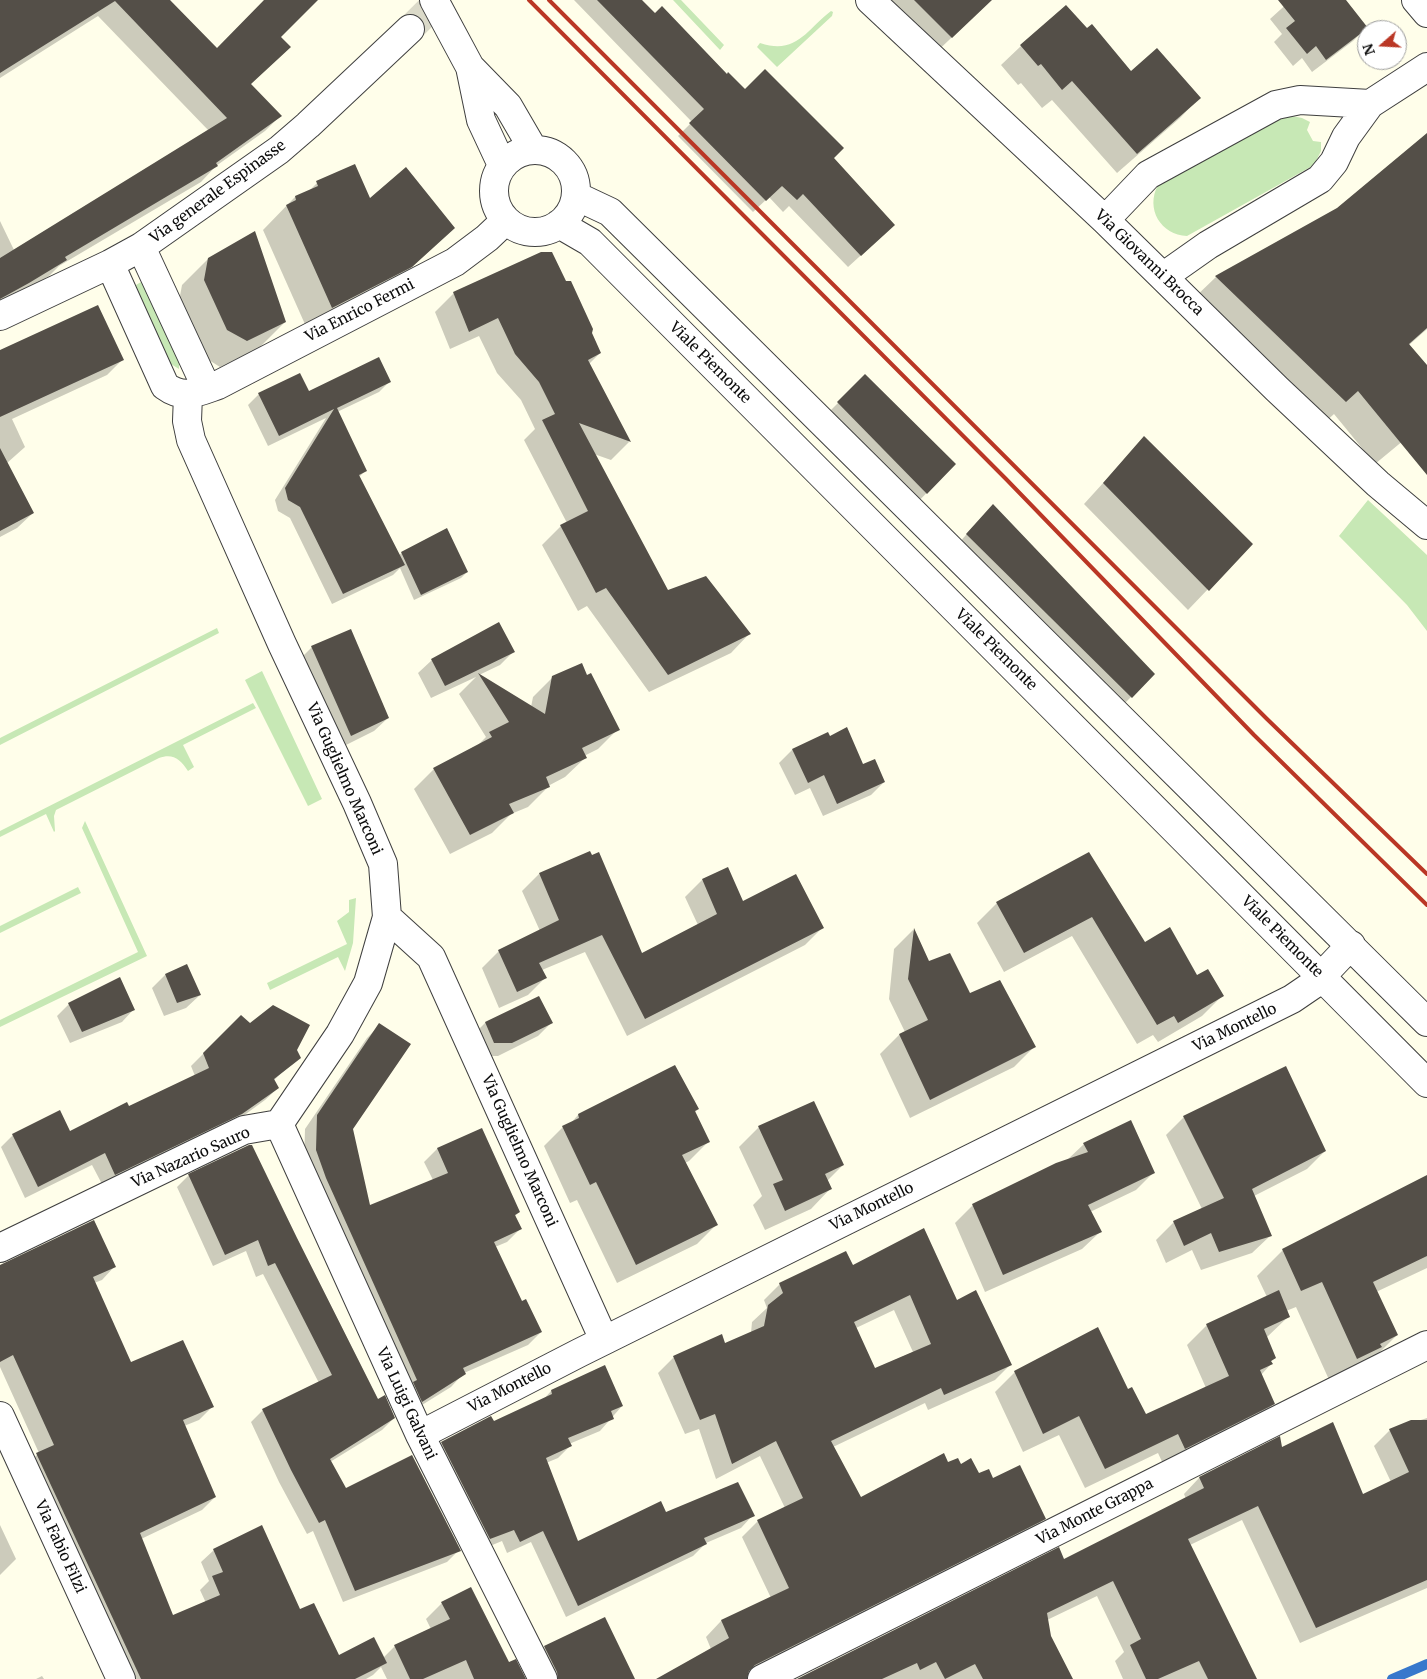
<!DOCTYPE html>
<html>
<head>
<meta charset="utf-8">
<style>
  body { margin:0 }
  #map { position:relative; width:1427px; height:1679px; overflow:hidden; background:#fffeea; font-family:Merriweather,serif }
  canvas { display:block }
  .north { position:absolute; left:1357px; top:20px; width:50px; height:50px; box-sizing:border-box; background:#fff; border:1px solid #9e9e9e; border-radius:50%; rotate:251deg; font-size:14px; font-weight:700; line-height:20px; text-align:center; color:#0c0c0c }
  .north::after { content:''; display:block; margin:auto; width:18px; height:22px; background:#ba3725; clip-path:polygon(50% 0,100% 100%,50% 72%,0 100%) }
</style>
</head>
<body>
<div id="map">
<canvas width="1427" height="1679"></canvas>
<div class="north">N</div>
</div>
<script>
const context = document.querySelector('canvas').getContext('2d');
context.lineJoin = 'round';
function fill(path, color) { context.fillStyle = color; context.fill(path, 'evenodd'); }
function strokePath(path, color, width, dash) { context.strokeStyle = color; context.lineWidth = width; context.lineCap = dash ? 'butt' : 'round'; context.setLineDash(dash || []); context.stroke(path); }
function write(font, color, halo, rows, align = 'center') {
  context.font = font + ' Merriweather,serif'; context.lineWidth = 5; context.setLineDash([]); context.textBaseline = 'middle'; context.strokeStyle = halo; context.fillStyle = color; for (const [text, x, y, turn = 0] of rows) {
    context.save(); context.translate(x, y); context.rotate((+turn || 0) * Math.PI / 180); context.textAlign = isNaN(turn) ? turn : align; if (halo) context.strokeText(text, 0, 0); context.fillText(text, 0, 0); context.restore();
  }
}
fill(new Path2D(`
  M673,0H681L724,45L720,50Z
  M831,11L833,12L832,16L777,67L757,47L760,43C797,55 806,30 831,11Z
  M1292,116L1302,118L1310,122L1307,130L1313,141L1321,142V151L1314,165L1187,236C1161,235 1145,209 1158,185L1281,117Z
  M141,282L145,286L179,362V369L171,364L169,360L137,289L136,285Z
  M1368,500L1427,555V631L1407,605L1339,536Z
  M217,628L219,633L0,745V738Z
  M262,671L322,799L308,806L245,680Z
  M253,703L256,708L183,745L194,767L188,771C180,759 173,753 159,758L56,810L54,816L55,831L54,832L46,814L0,837V831Z
  M85,821L147,956L0,1027V1020L138,952L82,828Z
  M78,887L81,893L0,933V926Z
  M356,898L353,943L345,971L338,957L270,990L267,983L347,944L337,921L349,912V900Z`), '#c7e8b5');
fill(new Path2D(`
  M0,0H169L217,50L265,0H309L279,37L250,84L280,116L265,131L216,166L201,182L59,266L49,276L0,306V221L14,250L209,131L98,16L0,78Z
  M574,0H641L655,15L727,75L832,158L881,237L848,267L789,206L783,212L769,197L753,212L678,136L692,122Z
  M867,0H991L927,61Z
  M1291,0H1344L1366,28L1353,41L1312,72L1302,58L1293,66L1274,42L1282,34L1270,19Z
  M1087,30L1131,73L1199,98L1180,118L1117,173L1052,100L1042,108L1021,83L1018,85L1001,65L1021,46Z
  M1427,135V329L1409,345L1427,367V421L1375,464L1334,414L1322,425L1192,300L1216,277L1338,209Z
  M317,183L454,228L386,291L308,331L263,230L295,197L309,191Z
  M208,259L285,322L259,348L220,367L201,355L178,307L182,285Z
  M454,293L590,333L600,353L589,364L629,442L611,460L594,454L668,592L749,634L731,653L649,692L587,606L578,611L542,545L561,526L567,523L524,440L535,429L521,400L497,373L479,336L450,349L435,312Z
  M0,352L122,360L107,375L12,419L25,447L7,463L33,513L17,528L0,537Z
  M865,376L955,464L907,513L819,422Z
  M389,382L379,392L337,412L366,470L359,477L399,555L402,553L467,572L461,578L414,600L400,568L393,575L332,604L290,518L278,511L275,500L326,418L268,446L248,405L259,394L308,393Z
  M1144,438L1251,544L1188,610L1084,504Z
  M974,526L1154,674L1111,717L948,555Z
  M499,624L513,652L500,665L479,675L531,707L533,697L553,677L587,676L618,729L598,749L584,756L585,758L565,777L548,786V787L528,807L511,814L492,833L450,854L414,789L434,769L476,747L486,737L459,694L476,677L431,698L418,673L432,660Z
  M312,647L388,718L374,731L338,749L298,661Z
  M829,737L884,782L871,795L823,816L810,788L795,795L779,763L792,750Z
  M1089,854L1145,944L1197,977L1222,996L1202,1016L1158,1042L1153,1035L1137,1044L1072,936L1004,972L977,923L997,903Z
  M539,874L641,954L698,925L685,897L702,880L742,903L822,928L805,945L627,1036L585,952L542,970L545,978L528,995L499,1008L482,968L499,951L540,931L522,891Z
  M913,930L928,962L1034,1047L1014,1067L910,1118L880,1054L899,1035L905,1032L889,999L894,949Z
  M165,975L200,995L186,1008L164,1016L152,988Z
  M539,997L551,1023L538,1036L498,1056H481L472,1036L485,1023Z
  M69,1004L133,1010L122,1022L70,1043L57,1016Z
  M241,1016L250,1025L296,1050L299,1057L273,1081L278,1088L265,1100L228,1127L103,1186L92,1165L25,1198L1,1147L13,1135L69,1132L128,1107L195,1076L191,1066Z
  M380,1025L352,1129L369,1207L433,1180L424,1162L437,1149L481,1129L519,1212L515,1216L520,1229L507,1242L495,1247L521,1303L541,1332L528,1345L464,1373L451,1387L409,1413L304,1164L305,1129L367,1038Z
  M698,1109L694,1113L708,1142L689,1161L685,1163L716,1225L697,1244L617,1283L577,1200L570,1203L544,1146L563,1127L570,1124L578,1115Z
  M1184,1117L1325,1151L1307,1169L1254,1196L1270,1236L1252,1253L1201,1270L1192,1250L1166,1263L1156,1240L1174,1222L1202,1209L1166,1135Z
  M759,1127L843,1165L827,1181L830,1189L811,1209L765,1230L753,1205L762,1196L739,1147Z
  M1084,1144L1154,1172L1136,1190L1090,1212L1100,1232L1082,1249L985,1292L955,1223L973,1205L1066,1161Z
  M251,1146L378,1400L394,1418L382,1430L330,1462L346,1490L459,1550L447,1562L343,1602L313,1531L307,1534L279,1482L251,1422L263,1410L319,1383L263,1274L256,1277L246,1251L213,1266L177,1187L189,1175Z
  M1427,1176V1268L1376,1292L1397,1335L1371,1361L1331,1384L1296,1307L1286,1311L1288,1317L1266,1338L1275,1358L1270,1362L1271,1364L1261,1375L1273,1404L1253,1424L1165,1468L1158,1453L1085,1488L1059,1435L1023,1452L995,1392L1015,1372L1128,1390L1145,1416L1206,1388L1187,1345L1207,1325L1267,1297L1257,1276L1283,1250Z
  M7,1263L114,1267L102,1280L94,1283L130,1364L212,1407L199,1420L184,1426L215,1497L202,1510L141,1539L173,1617L206,1603L200,1590L209,1581L201,1562L214,1550L300,1611L338,1657L383,1658L395,1646L431,1629L426,1619L442,1603L524,1679H387L381,1667L373,1675L366,1679H123L24,1467L39,1453L0,1367V1265Z
  M852,1266L956,1302L1011,1364L995,1380L928,1410L925,1403L833,1447L861,1499L947,1464L960,1466L992,1480L1044,1519L1028,1535L746,1677L745,1679H658L711,1649L706,1637L721,1621L771,1598L742,1537L758,1521L785,1508L760,1456L716,1479L699,1429L685,1434L658,1373L673,1358L721,1335L724,1344L751,1333L752,1322L767,1308L764,1300L780,1284ZM894,1310L913,1352L875,1369L856,1328Z
  M551,1391L622,1406L600,1431L569,1444L570,1446L558,1458L546,1463L577,1543L665,1514L753,1515L741,1528L706,1543L693,1556L566,1617L531,1542L507,1553L502,1541L478,1551L430,1455L442,1443L493,1423L543,1400Z
  M1427,1418V1588L1300,1643L1242,1520L1190,1545L1255,1679H1123L1115,1661L1124,1652L1097,1596L1047,1620L1050,1636L1072,1679H800L1064,1560L1186,1499L1184,1494L1199,1478L1279,1438L1281,1449L1362,1495L1391,1482L1374,1446L1390,1430Z
  M0,1525L16,1559L0,1575Z
  M545,1647L634,1679H537L529,1663Z
  M42,1676L44,1679H36Z`), '#0003');
strokePath(new Path2D(`
  M1392,1679L1427,1664`), '#3778cc', 10);
fill(new Path2D(`
  M0,0H170L217,48L264,0H318L281,37L291,47L251,84L282,116L216,163L218,166L65,257L67,260L29,283L0,299V258L227,118L115,1L0,73Z
  M597,0H642L655,13L662,6L727,74L728,72L745,89L765,69L844,148L834,158L895,225L861,256L803,194L797,200L782,186L766,201L689,123L704,109Z
  M914,0H992L952,38Z
  M1278,0H1346L1368,28L1326,60L1316,46L1307,54L1286,28L1295,21Z
  M1066,5L1087,28L1092,24L1131,71L1157,48L1201,98L1137,154L1072,81L1062,90L1041,64L1038,66L1020,45Z
  M1427,133V328L1409,344L1427,365V475L1358,391L1346,402L1215,276L1337,208Z
  M355,164L370,198L406,167L455,228L412,267L332,308L286,205L296,200L295,196L318,186L316,181Z
  M255,231L286,322L247,341L227,330L204,280L208,258Z
  M541,252H552L566,281H571L593,329L592,333L601,353L588,360L631,442L579,423L668,590L706,576L751,634L668,675L606,588L596,593L560,525L588,511L542,420L555,414L539,382L515,354L498,318L469,332L453,292Z
  M98,305L124,360L0,417V350Z
  M379,357L391,382L337,408L367,471L359,475L405,565L343,594L300,507L288,500L285,488L334,409L279,436L258,393L300,373L309,391Z
  M865,374L956,464L927,494L837,402Z
  M1144,436L1253,544L1209,591L1103,483Z
  M0,448L34,513L0,531Z
  M993,504L1155,674L1132,698L966,534Z
  M447,528L468,572L421,595L401,552Z
  M499,622L515,652L445,686L431,659Z
  M351,629L389,718L351,736L311,646Z
  M582,663L587,675L591,673L620,730L582,748L587,758L546,777L550,787L509,804L514,813L470,835L433,768L492,737L489,732L509,722L478,673L545,714L552,676Z
  M847,727L863,764L875,759L885,782L837,804L824,775L808,783L792,749L828,732L830,736Z
  M590,851L592,855L599,852L642,953L717,914L702,879L728,867L743,901L796,874L824,928L645,1019L602,935L539,963L547,978L517,992L498,950L559,920L539,873Z
  M1089,852L1145,942L1170,927L1197,975L1208,969L1224,996L1178,1023L1174,1016L1157,1025L1092,917L1024,953L996,902Z
  M914,928L929,961L950,953L970,993L1000,980L1036,1047L930,1100L899,1034L928,1020L908,979Z
  M187,964L201,995L177,1003L165,974Z
  M120,977L135,1010L82,1032L68,1003Z
  M539,996L553,1023L512,1043H494L485,1022Z
  M273,1005L310,1025L297,1050L301,1058L274,1079L279,1088L242,1114L115,1175L105,1153L38,1187L12,1134L60,1110L70,1131L127,1102L129,1106L209,1068L203,1053L241,1015L250,1023Z
  M379,1023L411,1044L353,1129L370,1205L448,1173L437,1148L482,1128L520,1212L515,1215L522,1229L494,1242L522,1301L526,1299L542,1332L463,1368L466,1374L422,1402L413,1382L417,1380L326,1178L316,1150L317,1115Z
  M675,1065L699,1109L695,1111L710,1142L682,1155L718,1225L636,1265L596,1182L590,1185L562,1126L579,1118L578,1114Z
  M1286,1066L1326,1151L1252,1189L1272,1236L1219,1252L1211,1233L1184,1246L1173,1221L1224,1198L1183,1116Z
  M814,1101L844,1165L825,1174L832,1189L785,1211L773,1184L783,1180L758,1126Z
  M1131,1120L1155,1173L1088,1205L1102,1232L1003,1275L972,1204L1056,1163L1088,1152L1083,1143Z
  M249,1145H252L297,1238L378,1399L385,1395L395,1418L330,1459L346,1488L412,1455L461,1551L355,1591L325,1520L319,1523L291,1470L262,1409L332,1375L275,1263L268,1266L258,1240L225,1255L188,1174Z
  M1427,1175V1256L1373,1282L1398,1335L1380,1344L1382,1347L1357,1359L1322,1282L1301,1291L1282,1249Z
  M94,1220L116,1267L93,1277L131,1362L183,1340L214,1407L183,1420L216,1497L140,1533L173,1615L220,1595L212,1576L223,1572L213,1549L262,1525L300,1609L314,1603L339,1655L374,1637L387,1663L355,1679H141L36,1453L54,1445L13,1355L0,1362V1265Z
  M924,1228L957,1300L976,1290L1012,1365L944,1395L941,1388L831,1441L861,1497L944,1453L948,1462L958,1458L961,1464L971,1458L979,1473L989,1469L993,1478L1020,1465L1046,1519L755,1665L749,1671L747,1679H656L729,1638L721,1620L789,1588L757,1520L803,1498L776,1441L732,1464L715,1414L700,1420L673,1356L722,1334L725,1343L764,1326L768,1305L783,1293L779,1283L846,1251L853,1265ZM910,1295L931,1344L875,1368L854,1322Z
  M1279,1290L1290,1317L1264,1329L1276,1358L1271,1361L1273,1364L1260,1370L1275,1404L1185,1449L1178,1434L1105,1469L1079,1416L1043,1434L1014,1371L1098,1327L1128,1389L1132,1387L1146,1414L1229,1376L1206,1324Z
  M605,1365L623,1406L611,1411L614,1419L568,1438L572,1446L546,1458L578,1541L661,1501L666,1512L738,1482L755,1516L704,1538L707,1544L578,1606L543,1531L520,1542L514,1530L490,1539L441,1442L491,1416L494,1421L552,1394L551,1390Z
  M1411,1420H1427V1580L1316,1628L1258,1506L1188,1539L1257,1679H1208L1199,1661L1158,1679H1146L1130,1645L1141,1639L1113,1581L1047,1613L1051,1636L1073,1679H983L975,1664L945,1679L936,1662L920,1670L917,1663L882,1679H797L1059,1547L1064,1559L1204,1488L1199,1477L1280,1436L1282,1447L1333,1422L1363,1494L1409,1472L1389,1429Z
  M471,1587L509,1662L516,1659L526,1679H474L466,1660L423,1679H410L394,1645L450,1619L441,1602Z
  M605,1617L635,1679H558L557,1672L544,1646Z`), '#544f48');
strokePath(new Path2D(`
  M410,29L439,0`), '#dbdac9', 28, [28, 14]);
const minor = new Path2D(`
  M434,0L470,67L508,106L533,149
  M870,0L1105,220L1277,389L1378,484L1427,525
  M1416,0L1427,13
  M470,67L481,120L502,165
  M494 191a41 41 0 1 1 82 0a41 41 0 1 1-82 0Z
  M576,196L610,212L1427,1022
  M1105,220L1148,175L1276,105L1300,100L1370,104
  M559,224L590,242L1427,1083
  M141,247L207,389
  M110,264L165,386C184,400 198,392 218,385L455,262L487,238L506,220
  M1164,276L1208,245L1320,179L1334,162L1346,137L1370,104L1427,67
  M0,316L110,264L141,247L279,150L308,125L410,29
  M387,917L431,957L604,1340
  M279,1124L420,1435L543,1679
  M0,1248L244,1130L279,1124L340,1034L368,983L387,917L383,864L357,803L282,644L191,440L187,421L188,395
  M0,1416L121,1679
  M420,1435L579,1353L1292,999L1314,984L1351,945
  M762,1679L1427,1345`);
strokePath(minor, '#3f3f3f', 30);
strokePath(minor, '#fff', 28);
strokePath(new Path2D(`
  M529,0L1006,479L1254,735L1427,905
  M549,0L1267,719L1427,874`), '#ba3725', 4);
write('15px', '#0c0c0c', '#fff', [
  ["Via generale Espinasse",218,192,-36],
  ["Via Giovanni Brocca",1149,263,44],
  ["Via Enrico Fermi",360,311,-27],
  ["Viale Piemonte",710,363,45],
  ["Viale Piemonte",996,650,45],
  ["Via Guglielmo Marconi",344,779,66],
  ["Viale Piemonte",1282,937,45],
  ["Via Montello",1235,1028,-26],
  ["Via Guglielmo Marconi",519,1151,66],
  ["Via Nazario Sauro",191,1158,-24],
  ["Via Montello",872,1207,-26],
  ["Via Montello",510,1388,-27],
  ["Via Luigi Galvani",406,1404,65],
  ["Via Monte Grappa",1095,1512,-27],
  ["Via Fabio Filzi",60,1547,65]
]);
</script>
</body>
</html>
